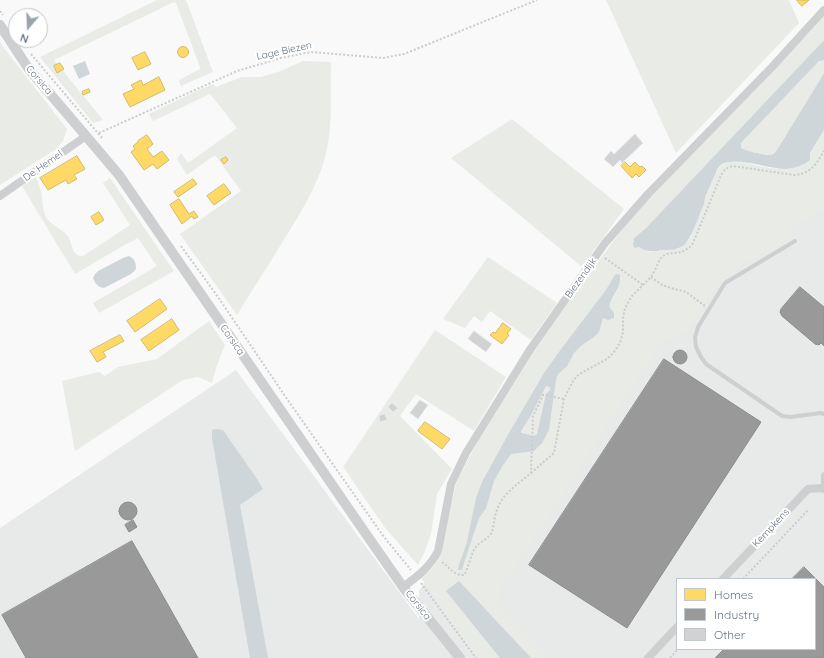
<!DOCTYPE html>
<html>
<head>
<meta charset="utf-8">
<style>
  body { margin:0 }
  #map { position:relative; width:824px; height:658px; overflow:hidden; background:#f9f9f9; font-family:Quicksand,sans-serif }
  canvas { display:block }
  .legend { position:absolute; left:676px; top:578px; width:140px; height:72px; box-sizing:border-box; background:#fff; border:1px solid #c1c8cd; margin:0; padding:5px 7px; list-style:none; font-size:12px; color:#657683 }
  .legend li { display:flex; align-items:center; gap:8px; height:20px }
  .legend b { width:20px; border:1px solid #c1c8cd }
  .north { position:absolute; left:8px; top:8px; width:40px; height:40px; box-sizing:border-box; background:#fff; border:1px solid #c1c8cd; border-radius:50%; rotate:199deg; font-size:11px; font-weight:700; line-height:16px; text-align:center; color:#657683 }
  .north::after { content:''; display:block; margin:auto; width:14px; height:18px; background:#99a4ac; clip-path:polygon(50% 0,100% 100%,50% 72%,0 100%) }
</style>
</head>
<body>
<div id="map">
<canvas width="824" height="658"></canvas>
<ul class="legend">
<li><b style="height:11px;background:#ffd966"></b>Homes</li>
<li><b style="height:11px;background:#999"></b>Industry</li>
<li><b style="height:11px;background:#d0d2d3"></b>Other</li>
</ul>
<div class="north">N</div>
</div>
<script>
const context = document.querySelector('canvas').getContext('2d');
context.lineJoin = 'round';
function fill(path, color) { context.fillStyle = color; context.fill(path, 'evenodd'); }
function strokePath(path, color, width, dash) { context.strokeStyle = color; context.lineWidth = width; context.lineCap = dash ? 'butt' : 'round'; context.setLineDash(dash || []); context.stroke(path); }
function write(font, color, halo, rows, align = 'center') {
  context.font = font + ' Quicksand,sans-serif'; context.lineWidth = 4; context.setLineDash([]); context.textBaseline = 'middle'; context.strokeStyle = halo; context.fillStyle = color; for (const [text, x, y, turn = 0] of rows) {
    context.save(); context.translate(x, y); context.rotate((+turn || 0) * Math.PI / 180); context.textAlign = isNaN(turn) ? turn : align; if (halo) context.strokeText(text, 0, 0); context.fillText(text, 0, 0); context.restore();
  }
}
fill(new Path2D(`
  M824,188V658H0V528L236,370L419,619V591L439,559L459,478L511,387ZM677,579H815V649H677Z`), '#e8e9e9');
fill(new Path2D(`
  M157,0H186L213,72L181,86L179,81L181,79L200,69V67L176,3L174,2L54,60L103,120L93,123L40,57Z
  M606,0H789L799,23L676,153Z
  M824,16V40L646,228L633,239L637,248L639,247L651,252L680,248L687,242L691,236L703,204L704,201L707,194C713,180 715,165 731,161C749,162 768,170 787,169C794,168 801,165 808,162L810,153L824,130V209L789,230L793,237L732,271L724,278L686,332L673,336L658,348L498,594L501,598L497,604L549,658H531L459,581L446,591L500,658H477L458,633L421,578L433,567L439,558L444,542L448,517L456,484L461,473L479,439L532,351L629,220L648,198L810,32ZM621,277L617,291L609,304V306L614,313L603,318L598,332L594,337L582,345L574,353L567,366L558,374L542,443L534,451L511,454L503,465L494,481L486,508L479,518L463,566L461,570H458V568L467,542L476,498L482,482L509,433L544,373L561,349L605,291L609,284Z
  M0,42L7,52L67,129L63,141L56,149L0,185Z
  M822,60H824V73L777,150L773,155H769L744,151L741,148V143L819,61Z
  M303,61L331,62C330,92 333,124 326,153C318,187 298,217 280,246C266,269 251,292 237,315L180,234L241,191L215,155L187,175L177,159L181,153L188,163L237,128L210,94L153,121L149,114L196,91L213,84L216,87L242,77H261L281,71Z
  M512,119L624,209L582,267L451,158Z
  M36,177C38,182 40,187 41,192C43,200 42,209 46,217C51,226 64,229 69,238C72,245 73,257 83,256L130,225L103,183L110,178L174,271L99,313L93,303L157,266L138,238L121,247L75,274L22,186Z
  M488,257L557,303L531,340L490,311L482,322L474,316L465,328L443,319Z
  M209,321L225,345C220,357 215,369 212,383L198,377L183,380L75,451L62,381L99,372L105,376L118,367L157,359Z
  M435,330L506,377L474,431L416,394L400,416L452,469L437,494L431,534L425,551L418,565L386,529L343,467Z
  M546,386L550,387V390L546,394L537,434L534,436L521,433V432L531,415Z`), '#e8ebe6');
fill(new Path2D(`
  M824,40V60L819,61L741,143V148C745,151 764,155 769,155C773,155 775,153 777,150L824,73V130L810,153V160C804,165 795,168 787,169C771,170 733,155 721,165C716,169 715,176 712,181C710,187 704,198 704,204C699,214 691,243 681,247C675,250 668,250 663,250C653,252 647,252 639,247L636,248L634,247L633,244L634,241L633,239L646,228Z
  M85,61L90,74L79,79L73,66Z
  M129,256C135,259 136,263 136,269L131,274L104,288C98,287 96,285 93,278L95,274L98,271L123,258Z
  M617,274L620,275C622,287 612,295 609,306L614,313V318L608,320L603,318L599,332L594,337L582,345L574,353L567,366L558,374L556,379L549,430L542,443L534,451L511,454L503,465L494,481L486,508L479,518L463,566L462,570H458V568L467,542L476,498L482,482L509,433L544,373L561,349L605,291L615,275ZM546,386L550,387V390L546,394L537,434L534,436L521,433V431L531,415Z
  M216,429L223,430L257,479L263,489L240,505L268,658H250L212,438V430Z
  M459,581L531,658H500L446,591Z`), '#ced6d9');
const homes = new Path2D(`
  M797,0H809L802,6Z
  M177.5 52a5.5 5.5 0 1 1 11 0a5.5 5.5 0 1 1-11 0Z
  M145,52L151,64L138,70L132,58Z
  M60,63L64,69L57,73L54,66Z
  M159,77L165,90L130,107L123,94L134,89L131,85L141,80L143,85Z
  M89,89L90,92L83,95L82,92Z
  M147,135L153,144L147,149L153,157L162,151L169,160L157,169L153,164L144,170L131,152L135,149L133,146L138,142V141Z
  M77,156L85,169L74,175L77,179L68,184L66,180L48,190L40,178Z
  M226,157L228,160L224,164L221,160Z
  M625,162L630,167L635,162L640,167L642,166L646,170L639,177L636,174L632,178L621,166Z
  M193,179L197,184L178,197L174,192Z
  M224,184L231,193L214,205L207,196Z
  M179,199L189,214L194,211L198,217L194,219L192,216L182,224L170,205Z
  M99,212L104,220L96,225L91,217Z
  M160,299L167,309L135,332L127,321Z
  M172,319L179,330L149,351L141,340Z
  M503,323L511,329L507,334L509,335L502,344L490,335L493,332L495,333Z
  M120,335L124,341L103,352L106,357L97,362L90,351Z
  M425,422L450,439L442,449L418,431Z`);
fill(homes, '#ffd966');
strokePath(homes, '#d1bb6f', 1);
const industry = new Path2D(`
  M800,287L824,307V346L821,343L819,345L815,344L782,316L780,312L781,309Z
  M673 357a7 7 0 1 1 14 0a7 7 0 1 1-14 0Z
  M664,359L761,422L627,628L529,565Z
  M119 511a9 9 0 1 1 18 0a9 9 0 1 1-18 0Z
  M133,520L137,527L129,532L125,525Z
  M132,541L198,658H26L2,615Z
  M804,567L824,587V658H715L724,649H815V579H792Z`);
fill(industry, '#999');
strokePath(industry, '#898e92', 1);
const building = new Path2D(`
  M635,134L643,143L622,163L620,160L613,167L604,159L611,151L614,154Z
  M474,331L492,344L486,352L468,339Z
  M420,400L428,405L418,419L410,413Z
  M392,403L398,408L393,412L388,407Z
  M385,414L387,420L380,422L379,416Z`);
fill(building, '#d0d2d3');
strokePath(building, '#e8e8e8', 1);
strokePath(new Path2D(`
  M0,11L3,15
  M31,54L102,138
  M99,133L237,71L281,58L311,52L383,58L404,54L537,0
  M181,246L218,297L287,399L384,537L411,570
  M605,258L643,285
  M651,277L662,285L671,288L686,292L705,306
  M531,473L554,453L564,399L573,381L577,376L583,372L607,359L614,352L620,343L623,332V318L625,308L632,296L651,277L654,272L660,259L663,256L667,254L682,252L690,247L693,243L722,173C725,169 728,167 733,166L794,175C811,174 816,164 824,151
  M442,562C449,567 454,576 464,575C469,567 470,556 475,548C480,541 489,539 492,532C494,525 494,517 497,510C502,494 519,483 531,473L533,416L543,395H545L564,399
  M743,579L809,509
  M421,583L445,616L476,658
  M670,658L678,649`), '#cbcccd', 2, [2, 2]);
strokePath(new Path2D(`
  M795,241L725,283L698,327L695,337L696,347L701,357L706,364L782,416L790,417L821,413L824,414
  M823,488V475L824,474`), '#cecfd0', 4);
strokePath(new Path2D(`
  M0,196L86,136
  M723,579L808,489L823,488L824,489
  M403,587C417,577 430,567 438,551L451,484L466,453L529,351L605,243L648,194L772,67L824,10
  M648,658L677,627`), '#cecfd0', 8);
strokePath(new Path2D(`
  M0,25L28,68L86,136L119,175L366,534L403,587L460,658`), '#cecfd0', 10);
write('10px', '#657683', '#fff', [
  ["Lage Biezen",284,51,-12],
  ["Corsica",39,80,50],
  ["De Hemel",43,166,-35],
  ["Biezendijk",581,278,-55],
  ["Corsica",232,340,55],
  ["Kempkens",771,528,-47],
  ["Corsica",418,605,52]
]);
</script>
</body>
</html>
